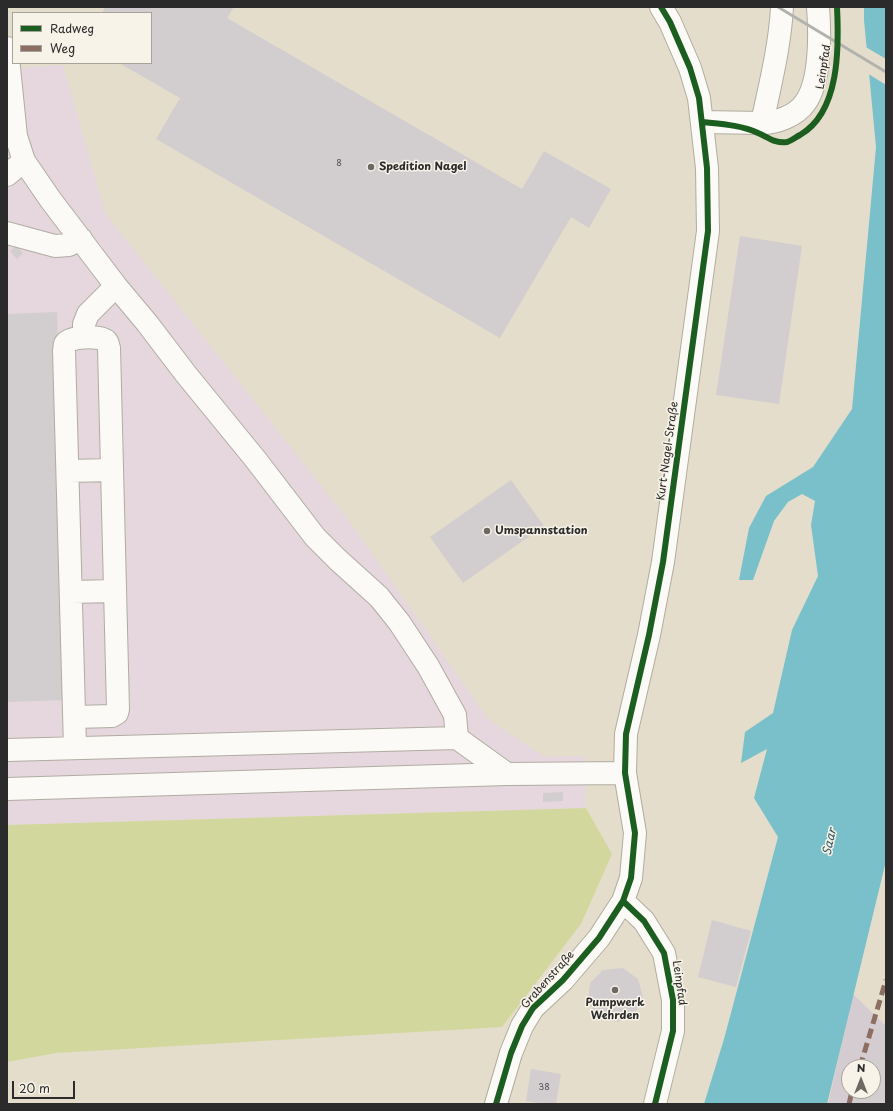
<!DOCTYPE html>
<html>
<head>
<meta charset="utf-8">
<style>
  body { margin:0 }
  #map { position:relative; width:893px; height:1111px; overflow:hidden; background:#e4ddcc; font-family:"Playpen Sans",sans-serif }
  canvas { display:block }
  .frame { position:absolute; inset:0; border:8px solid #2b2b2b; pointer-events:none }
  .legend { position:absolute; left:12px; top:12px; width:140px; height:52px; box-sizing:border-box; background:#f7f3e8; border:1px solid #a5a39c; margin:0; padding:5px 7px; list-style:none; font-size:12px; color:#2b2b2b }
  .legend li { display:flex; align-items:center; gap:8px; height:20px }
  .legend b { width:20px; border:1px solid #a5a39c }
  .north { position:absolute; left:841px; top:1059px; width:40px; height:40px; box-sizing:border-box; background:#f7f3e8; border:1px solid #a5a39c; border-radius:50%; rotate:0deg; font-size:11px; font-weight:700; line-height:16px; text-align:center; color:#2b2b2b }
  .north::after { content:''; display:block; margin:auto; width:14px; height:18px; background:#6c6963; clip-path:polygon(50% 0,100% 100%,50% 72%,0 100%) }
  .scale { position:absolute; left:12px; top:1081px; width:63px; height:18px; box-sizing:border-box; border:2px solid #2b2b2b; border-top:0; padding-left:5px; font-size:12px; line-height:14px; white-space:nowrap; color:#2b2b2b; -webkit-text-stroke:3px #f7f3e8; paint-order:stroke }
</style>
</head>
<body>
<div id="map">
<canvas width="893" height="1111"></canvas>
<div class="frame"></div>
<ul class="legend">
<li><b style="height:5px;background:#1b5e20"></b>Radweg</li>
<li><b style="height:5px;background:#8d6e63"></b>Weg</li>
</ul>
<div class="north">N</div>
<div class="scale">20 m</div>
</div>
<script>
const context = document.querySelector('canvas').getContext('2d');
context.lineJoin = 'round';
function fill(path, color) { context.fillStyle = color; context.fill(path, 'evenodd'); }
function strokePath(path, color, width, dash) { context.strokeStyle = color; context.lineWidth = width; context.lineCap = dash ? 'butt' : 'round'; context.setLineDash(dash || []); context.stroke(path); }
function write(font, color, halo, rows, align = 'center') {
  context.font = font + ' "Playpen Sans",sans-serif'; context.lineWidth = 3; context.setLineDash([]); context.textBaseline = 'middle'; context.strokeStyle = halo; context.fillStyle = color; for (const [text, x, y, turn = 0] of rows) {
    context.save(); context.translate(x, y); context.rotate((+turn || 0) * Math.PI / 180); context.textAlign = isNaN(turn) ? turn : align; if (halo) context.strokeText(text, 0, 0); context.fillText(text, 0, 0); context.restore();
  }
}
fill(new Path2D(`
  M63,65L105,213L350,522L489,720L545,757L585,756L586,808L7,825V69Z`), '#e6d7df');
fill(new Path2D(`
  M853,994L886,1026V1104H828ZM849,1067H873V1091H849Z`), '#d5ccd2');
fill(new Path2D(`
  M586,808L612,854L581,924L502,1027L56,1053L7,1062V825Z`), '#d2d89d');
fill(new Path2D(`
  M864,7H886V861L827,1104H704L724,1039L778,837L754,798L767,749L741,763L745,732L773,713L792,630L818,576L811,525L815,501L802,494L788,502L774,521L753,580H739L749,528L766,496L813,467L852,409L876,147L864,20Z`), '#79c0ca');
fill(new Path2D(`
  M864,46L886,59V85L867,73Z`), '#e4ddcc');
fill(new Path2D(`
  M105,7H234L227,18L522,189L544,151L611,189L589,228L571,217L500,338L156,139L180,98L119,63H151V13H102Z
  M740,236L802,246L779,404L716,395Z
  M16,246L23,253L17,259L10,251Z
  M57,312L67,700L7,702V314Z
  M511,480L544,526L463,583L430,537Z
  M563,792V801L543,802V793Z
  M712,920L751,931L736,987L698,977Z
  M623,968L638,979L643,997L635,1014L618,1022L599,1018L588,1002L590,983L603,970Z
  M869,1057L886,1061V1104H856L860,1091H873V1067H867Z
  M531,1069L561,1074L556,1104H544L526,1101Z`), '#d2cdcf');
const minor = new Path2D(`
  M7,48L16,136L24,161L50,199L116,286L147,323L185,373L256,460L315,537L337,559L379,597L399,622L428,666L455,715L457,738L7,750
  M702,122L762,123C770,85 780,46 782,7
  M762,123C776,123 796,116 805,103C821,82 820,32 818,7
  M7,175L24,161
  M7,233L55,246L69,245L81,239
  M84,337V324L88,314L116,286
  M68,471L112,470
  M71,592L115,591
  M75,717L112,716L117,713L118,709L109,348C108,345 108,341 105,340C98,336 69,336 65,344C64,346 65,348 64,350L75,748
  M457,738L507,774
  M7,789L507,774L625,773
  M623,901L644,921L664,953L673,1000V1031L655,1104
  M496,1104L511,1053L522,1026L533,1008L563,980L599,938L623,901L631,878L635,833L625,773L626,734L649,635L663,562L708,231L707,168L699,98L690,68L670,22L661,7`);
strokePath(minor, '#b0aca1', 24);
strokePath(minor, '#fbfaf7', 22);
strokePath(new Path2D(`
  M778,7L886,72`), '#b3b2af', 3);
strokePath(new Path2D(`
  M860,1067L886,980
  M849,1104L852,1091`), '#8d6e63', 5, [10, 5]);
strokePath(new Path2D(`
  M702,122C721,124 741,125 758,133C768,137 775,144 787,142C791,141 796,137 800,135C840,112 839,47 837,7
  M623,901L644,921L664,953L673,1000V1031L655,1104
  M496,1104L511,1053L522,1026L533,1008L563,980L599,938L623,901L631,878L635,833L625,773L626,734L649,635L663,562L708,231L707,168L699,98L690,68L670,22L661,7`), '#1b5e20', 6);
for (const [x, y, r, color] of [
  [371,167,4,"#6c6963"],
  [487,531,4,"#6c6963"],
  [615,990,4,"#6c6963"]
]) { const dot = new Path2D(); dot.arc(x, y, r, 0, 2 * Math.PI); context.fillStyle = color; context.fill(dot); strokePath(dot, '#f7f3e8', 1.5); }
write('9px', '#555454', null, [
  ["8",339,164],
  ["38",544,1088]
]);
write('11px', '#2b2b2b', '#f7f3e8', [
  ["Leinpfad",824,67,-81],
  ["Kurt-Nagel-Straße",668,451,-82],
  ["Grabenstraße",548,980,-48],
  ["Leinpfad",679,983,82]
]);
write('bold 11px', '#2b2b2b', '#f7f3e8', [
  ["Spedition Nagel",379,167],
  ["Umspannstation",495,531],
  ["Pumpwerk",615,1003,"center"],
  ["Wehrden",615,1016,"center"]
], 'left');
write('italic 12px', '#365b62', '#f7f3e8', [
  ["Saar",830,842,-78]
]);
</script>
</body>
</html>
